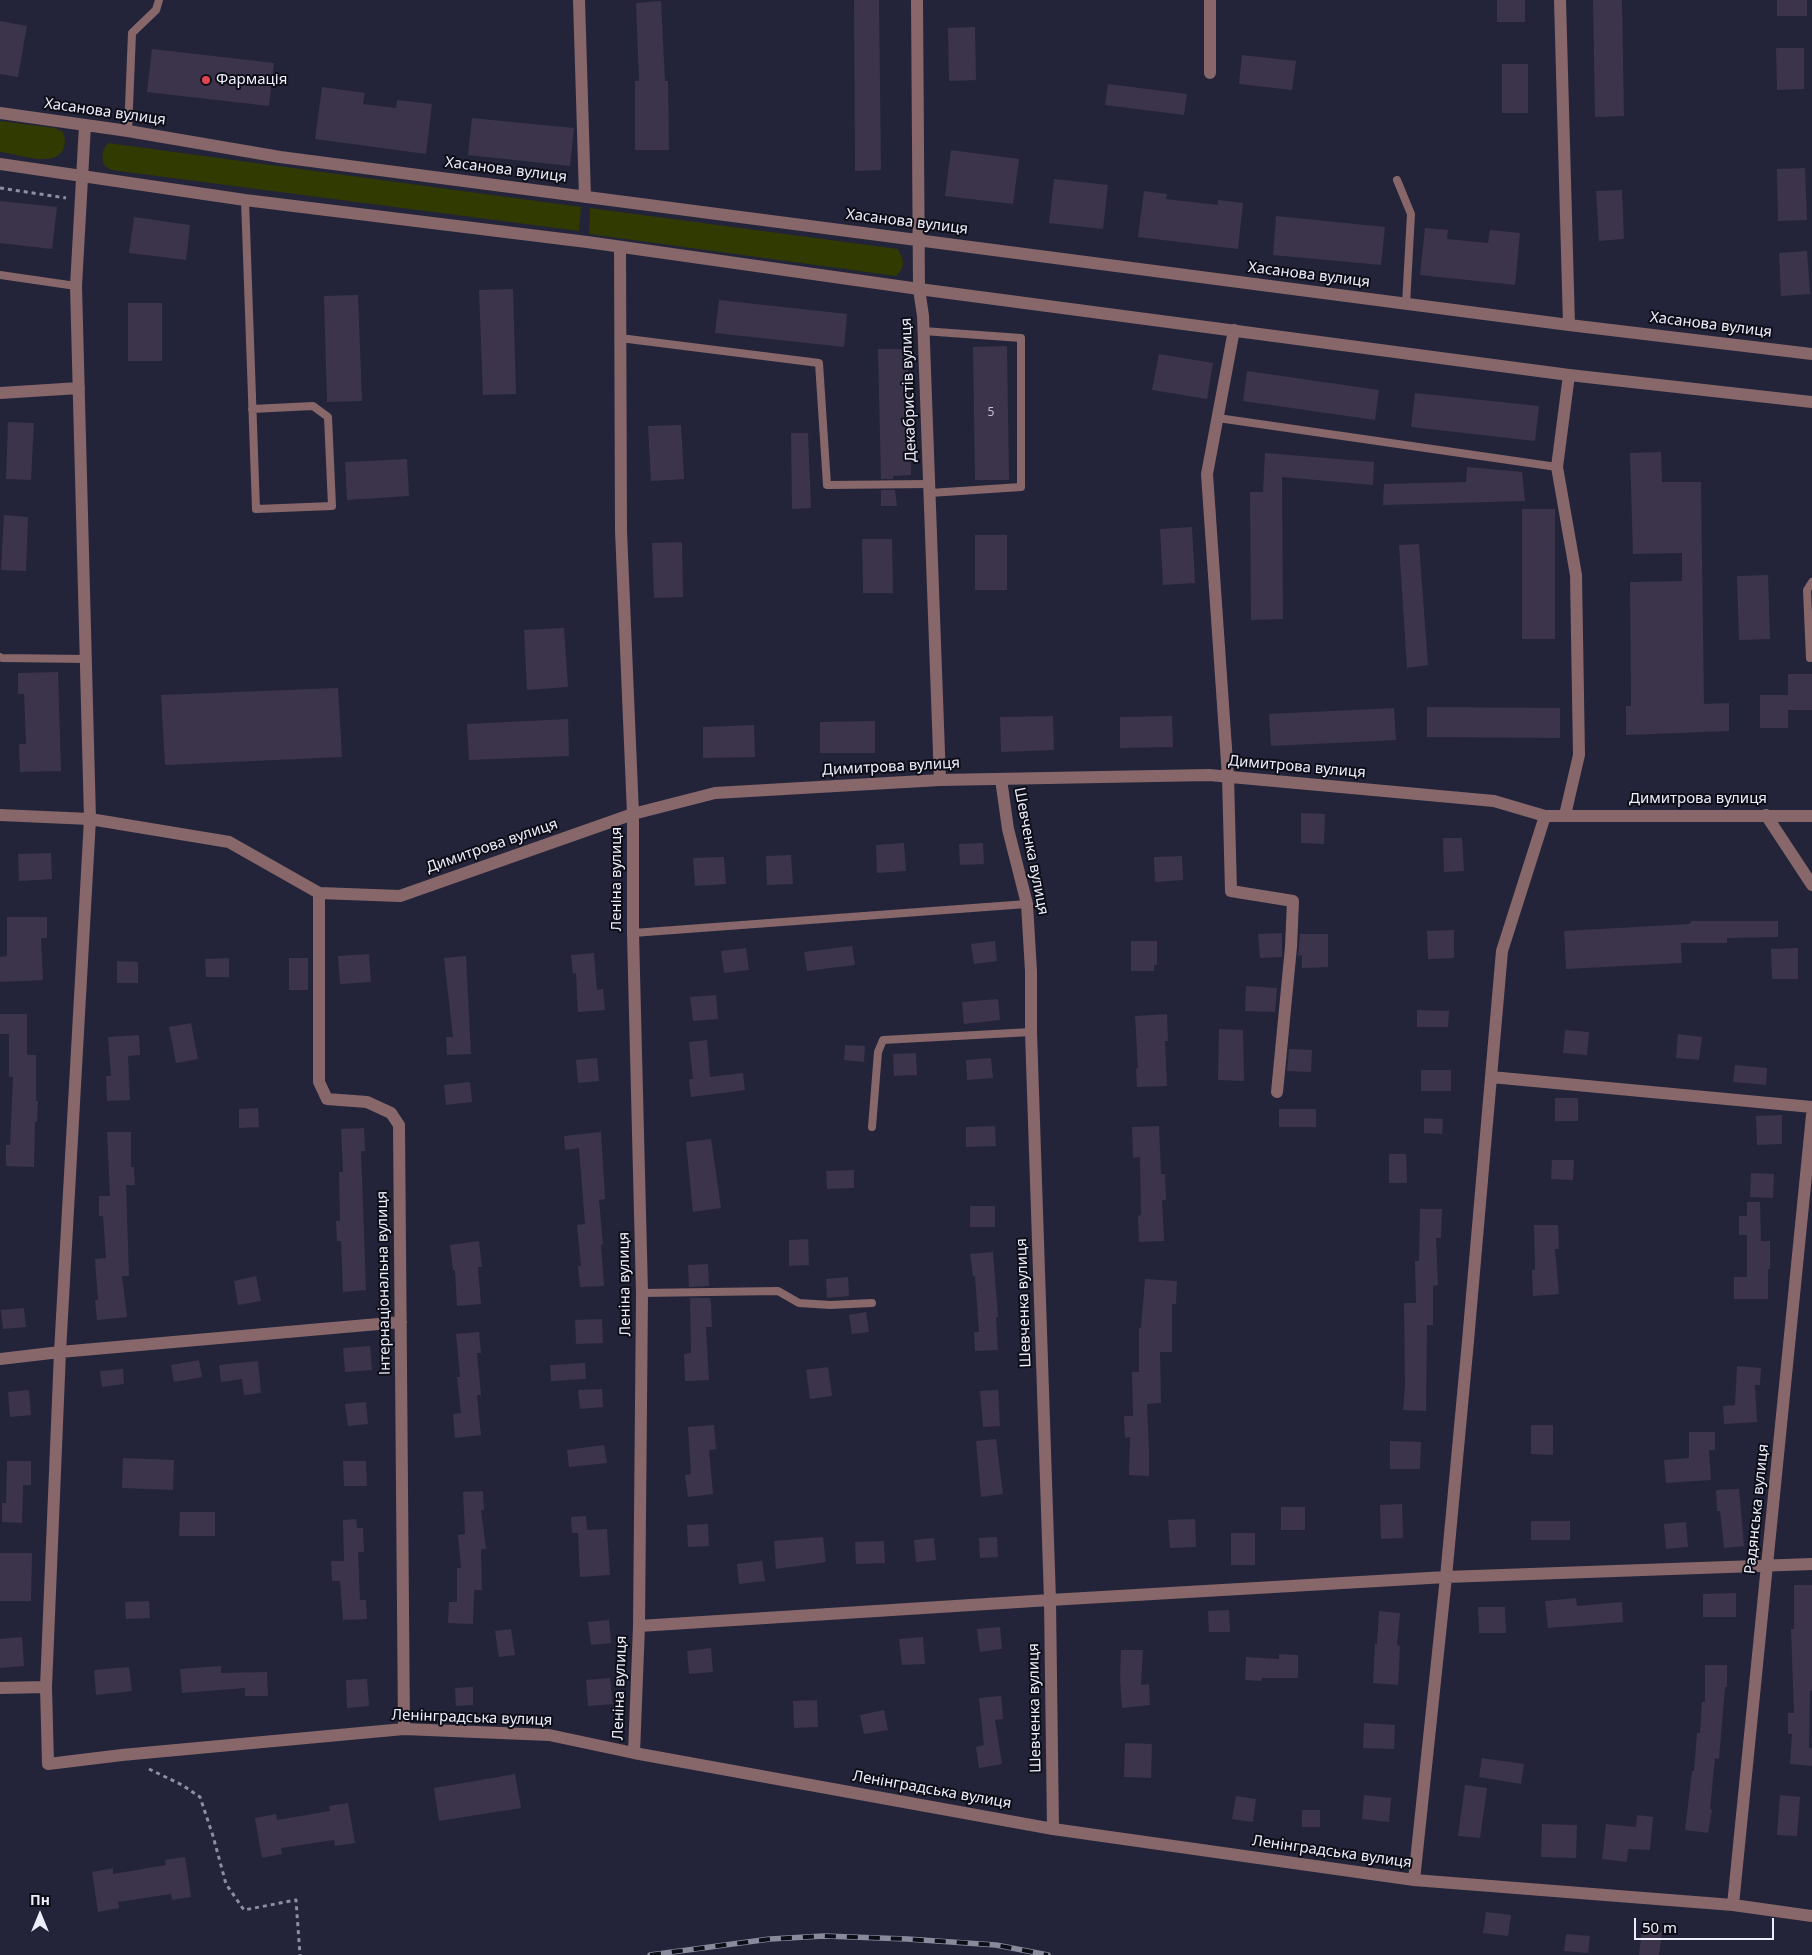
<!DOCTYPE html>
<html>
<head>
<meta charset="utf-8">
<style>
  body { margin:0 }
  #map { position:relative; width:1812px; height:1955px; overflow:hidden; background:#232439; font-family:"Noto Sans",sans-serif }
  canvas { display:block }
  .north { position:absolute; left:15px; top:1890px; width:50px; height:50px; -webkit-text-stroke:4px #0e0e18; paint-order:stroke; rotate:0deg; font-size:14px; font-weight:700; line-height:20px; text-align:center; color:#edeefc }
  .north::after { content:''; display:block; margin:auto; width:18px; height:22px; background:#edeefc; clip-path:polygon(50% 0,100% 100%,50% 72%,0 100%) }
  .scale { position:absolute; left:1634px; top:1918px; width:140px; height:22px; box-sizing:border-box; border:2px solid #edeefc; border-top:0; padding-left:6px; font-size:15px; line-height:18px; white-space:nowrap; color:#edeefc; -webkit-text-stroke:4px #0e0e18; paint-order:stroke }
</style>
</head>
<body>
<div id="map">
<canvas width="1812" height="1955"></canvas>
<div class="north">Пн</div>
<div class="scale">50 m</div>
</div>
<script>
const context = document.querySelector('canvas').getContext('2d');
context.lineJoin = 'round';
function fill(path, color) { context.fillStyle = color; context.fill(path, 'evenodd'); }
function strokePath(path, color, width, dash) { context.strokeStyle = color; context.lineWidth = width; context.lineCap = dash ? 'butt' : 'round'; context.setLineDash(dash || []); context.stroke(path); }
function write(font, color, halo, rows, align = 'center') {
  context.font = font + ' "Noto Sans",sans-serif'; context.lineWidth = 4; context.setLineDash([]); context.textBaseline = 'middle'; context.strokeStyle = halo; context.fillStyle = color; for (const [text, x, y, turn = 0] of rows) {
    context.save(); context.translate(x, y); context.rotate((+turn || 0) * Math.PI / 180); context.textAlign = isNaN(turn) ? turn : align; if (halo) context.strokeText(text, 0, 0); context.fillText(text, 0, 0); context.restore();
  }
}
fill(new Path2D(`
  M0,121L54,128L62,131C69,144 63,158 47,159C32,160 15,154 0,152Z
  M108,143L581,207L579,231L111,170L104,165C101,154 102,151 108,143Z
  M590,208L898,249C904,260 906,267 896,276L589,234Z`), '#303a01');
fill(new Path2D(`
  M854,0H879L881,170L855,171Z
  M1497,0H1525V22H1497Z
  M1593,0H1622L1624,116L1595,117Z
  M1777,0H1807V16H1777Z
  M661,1L665,81H668L669,150H635V81H639L636,3Z
  M0,21L27,26L18,77L0,74Z
  M975,27L976,80L949,81L948,28Z
  M1776,48H1804V89L1777,90Z
  M152,49L274,63L269,106L147,92Z
  M1242,55L1296,61L1292,90L1239,84Z
  M1502,64H1528V113H1502Z
  M1108,84L1187,94L1184,115L1105,105Z
  M322,87L365,93L363,104L396,108L397,100L432,104L426,154L315,139Z
  M472,118L574,128L570,166L468,155Z
  M951,150L1019,159L1013,204L945,196Z
  M1805,168L1807,220L1778,221L1777,169Z
  M1054,179L1108,185L1103,229L1049,223Z
  M1622,190L1624,239L1599,241L1596,191Z
  M1144,191L1167,194L1166,199L1218,205V200L1243,203L1238,249L1138,237Z
  M0,201L57,207L52,249L0,243Z
  M1276,216L1385,227L1381,265L1273,255Z
  M134,217L190,225L186,260L129,253Z
  M1425,228L1448,230L1447,239L1488,243L1490,230L1520,233L1515,285L1420,275Z
  M1807,251L1810,294L1781,296L1779,253Z
  M513,289L516,394L483,395L479,290Z
  M358,295L362,401L327,402L324,296Z
  M719,300L847,314L844,347L715,333Z
  M128,303H162V361H128Z
  M1007,346L1009,480H975L973,347Z
  M878,349H908L911,475L893,476V479H881Z
  M1159,354L1213,363L1207,399L1152,390Z
  M1247,371L1379,390L1375,420L1243,401Z
  M1415,393L1539,406L1535,441L1411,427Z
  M8,422L34,423L31,480L6,479Z
  M681,425L684,479L651,481L648,426Z
  M791,433H808L811,508L792,509Z
  M1661,452L1662,482H1701L1704,704L1729,703V731L1626,735V706H1631L1630,582L1682,581V553L1633,554L1630,453Z
  M1265,453L1374,462L1373,485L1282,477L1283,619L1251,620L1250,492H1263Z
  M407,459L409,496L347,500L345,462Z
  M1467,467L1522,472L1525,501L1383,505L1384,484L1466,482Z
  M881,490H895L897,506H881Z
  M1522,509H1555V639H1522Z
  M4,515L28,517L26,571L1,570Z
  M1192,527L1195,583L1163,585L1160,529Z
  M975,535H1007V590H975Z
  M862,539H892L893,593H863Z
  M682,542L683,597L654,598L652,543Z
  M1419,544L1428,665L1407,668L1399,545Z
  M1768,575L1770,639L1739,640L1737,576Z
  M564,628L568,687L527,690L524,630Z
  M58,672L61,771L20,772L19,744H26L24,694H18V673Z
  M1788,674H1812V710H1788V728H1760V695H1788Z
  M338,688L342,757L165,765L161,695Z
  M1427,707L1560,708V738L1427,737Z
  M1394,708L1396,740L1271,746L1269,714Z
  M1053,716L1054,750L1001,752L1000,717Z
  M1172,716L1173,747L1120,748V717Z
  M568,719L569,756L469,760L467,724Z
  M875,721V753H820V722Z
  M754,725L755,757L703,758V727Z
  M1301,813L1325,814L1324,844L1301,843Z
  M1443,838H1462L1464,871L1444,872Z
  M904,843L906,871L877,873L876,845Z
  M983,843L984,864L960,865L959,844Z
  M51,853L52,879L19,881L18,854Z
  M791,855L793,884L767,885L766,856Z
  M1182,856L1183,880L1155,882L1154,857Z
  M724,857L726,884L695,886L693,858Z
  M7,917H47V938H41L43,980L0,982V957L7,956Z
  M1691,921H1778V937L1727,938V943H1681L1682,963L1566,969L1564,931L1690,924Z
  M1454,930V958L1428,959L1427,931Z
  M1282,933V957L1260,958L1258,934Z
  M1300,934H1328V967L1302,968V955L1298,956Z
  M995,941L997,961L974,964L971,944Z
  M1131,941H1157V965H1154V971H1131Z
  M852,946L855,965L807,971L804,952Z
  M746,948L749,970L724,973L721,951Z
  M1798,948V979H1772L1771,949Z
  M594,953L597,990L603,989L605,1010L578,1012L576,973L573,974L571,955Z
  M369,954L371,982L340,984L338,956Z
  M466,956L471,1054L447,1055L446,1037H453L444,958Z
  M229,958V977H206L205,959Z
  M289,958H308V990H289Z
  M117,961L138,962V983H117Z
  M1246,986L1277,988L1275,1012L1245,1011Z
  M716,995L718,1019L693,1021L690,997Z
  M998,999L1000,1020L964,1024L962,1002Z
  M1417,1010L1449,1011L1448,1027H1417Z
  M0,1014H27V1055H36V1101H38L37,1122H35L34,1167L6,1166V1145H10L13,1077H9V1034H0Z
  M1167,1014L1168,1041H1165L1167,1086L1137,1087L1136,1069L1138,1068L1135,1016Z
  M191,1023L198,1059L176,1063L169,1027Z
  M1219,1029L1243,1030L1244,1081L1218,1080Z
  M1565,1030L1589,1032L1587,1055L1563,1053Z
  M1678,1034L1702,1037L1699,1060L1676,1058Z
  M139,1035L140,1055L128,1056L130,1100L107,1101L106,1076H111L108,1037Z
  M707,1040L710,1077L743,1073L745,1090L691,1097L689,1079H693L689,1042Z
  M845,1045L865,1046L864,1062L844,1060Z
  M1289,1049L1312,1050L1311,1072L1287,1071Z
  M916,1053L917,1075L894,1076L893,1054Z
  M597,1058L599,1081L578,1083L576,1060Z
  M991,1058L993,1078L967,1080L966,1060Z
  M1735,1065L1767,1068L1766,1085L1733,1082Z
  M1421,1070H1451V1091H1421Z
  M470,1082L472,1102L446,1105L444,1085Z
  M1555,1098H1578V1121H1555Z
  M258,1108L259,1127L239,1128V1109Z
  M1279,1109H1316V1127H1279Z
  M1782,1115V1144L1757,1145L1756,1116Z
  M1424,1118L1443,1119L1442,1134L1424,1133Z
  M995,1126L996,1146L966,1147V1127Z
  M1159,1126L1161,1174H1165L1166,1200H1162L1164,1241L1139,1242L1138,1216L1141,1215L1140,1157L1133,1158L1132,1127Z
  M364,1128L365,1151H361L366,1290L343,1292L341,1241H337L336,1221H340L339,1172H343L341,1129Z
  M107,1132H131V1167H134L135,1185H126L129,1276H122L127,1317L97,1320L95,1300H98L95,1259L106,1258L103,1216H99V1196H110Z
  M601,1132L605,1199L599,1200L603,1244L601,1245L604,1286L580,1287L578,1266H581L577,1225L585,1224L579,1148L565,1150L564,1136Z
  M711,1139L721,1208L693,1212L686,1142Z
  M1389,1154H1406L1407,1183H1389Z
  M1552,1160H1574L1573,1180L1551,1179Z
  M854,1170V1188L827,1189L826,1171Z
  M1751,1173L1774,1174L1773,1198L1750,1197Z
  M1747,1202H1760L1761,1241H1770V1269H1768V1299H1734V1277H1747V1235H1739V1216H1747Z
  M970,1206H995V1227H970Z
  M1420,1209H1442L1441,1238H1436L1438,1285L1433,1286V1325H1427L1426,1411L1403,1410L1405,1387L1404,1303H1416L1415,1261H1419Z
  M1534,1225H1558L1559,1249H1555L1559,1294L1533,1296L1532,1270H1535Z
  M808,1239L809,1265L789,1266V1240Z
  M479,1241L482,1267H478L481,1304L457,1306L455,1270H453L450,1245Z
  M993,1252L998,1317H996L998,1350L975,1351L974,1332H979L975,1276H973L970,1254Z
  M708,1264L709,1286L689,1287L688,1265Z
  M256,1276L261,1301L238,1305L234,1281Z
  M848,1277L849,1296L827,1298L826,1279Z
  M1145,1279L1177,1281L1176,1304H1172V1352H1160L1161,1403L1147,1404L1149,1451V1476L1129,1475L1130,1437L1125,1438L1124,1416H1133L1132,1372H1139V1328H1141Z
  M690,1298H710L711,1303L712,1327H706L709,1380L685,1381L684,1354L691,1353Z
  M24,1308L26,1327L3,1329L1,1310Z
  M866,1312L869,1332L852,1334L849,1315Z
  M602,1319L603,1343L576,1344L575,1320Z
  M479,1332L481,1353H477L481,1395H477L481,1435L455,1438L453,1414L461,1413L457,1377H460L456,1334Z
  M370,1346L372,1370L345,1372L343,1348Z
  M199,1360L202,1377L174,1382L171,1365Z
  M258,1361L261,1393L244,1395L242,1379L221,1382L219,1365Z
  M585,1363L586,1379L551,1381L550,1365Z
  M1737,1366L1761,1368L1760,1385H1755L1757,1422L1724,1424L1723,1406L1735,1405Z
  M828,1367L832,1396L810,1399L806,1370Z
  M123,1369L124,1384L102,1387L100,1371Z
  M602,1389L603,1407L580,1409L578,1390Z
  M29,1390L31,1415L10,1417L8,1392Z
  M998,1390L1000,1426L983,1427L980,1391Z
  M366,1402L368,1424L348,1426L345,1404Z
  M714,1425L716,1449L709,1450L713,1494L688,1497L685,1475L691,1474L688,1427Z
  M1531,1425H1553V1455L1531,1454Z
  M1689,1432H1715V1450H1709L1711,1480L1666,1483L1664,1460L1689,1458Z
  M996,1439L1003,1494L981,1497L976,1441Z
  M1390,1441L1421,1442L1420,1469H1390Z
  M604,1445L607,1463L569,1467L567,1450Z
  M123,1458L174,1460L173,1490L122,1488Z
  M7,1461H31V1485H23L22,1523L2,1522V1503H6Z
  M343,1461H366L367,1486H344Z
  M1739,1489L1744,1546L1724,1548L1720,1511H1717L1716,1490Z
  M483,1491L484,1510H481L486,1549H481L482,1590H474L473,1624L448,1623L449,1602H457V1568H461L458,1535L465,1534L463,1492Z
  M1402,1504L1403,1538L1381,1539L1380,1505Z
  M1281,1507H1305V1530H1281Z
  M180,1512H215V1536H179Z
  M586,1516L587,1530L607,1529L610,1575L580,1577L578,1533H572L571,1517Z
  M356,1519L357,1528H363L364,1552H358L360,1600H366L367,1619L343,1620L340,1581H332L331,1561H344L343,1520Z
  M1195,1519L1196,1547L1170,1548L1168,1520Z
  M1531,1521H1570V1540H1531Z
  M1686,1522L1688,1547L1666,1549L1664,1524Z
  M708,1524L709,1546L688,1547L687,1525Z
  M1231,1533H1255V1565H1231Z
  M823,1537L826,1562L776,1569L774,1541Z
  M997,1537L998,1557L980,1558L979,1538Z
  M934,1538L936,1560L916,1562L914,1540Z
  M884,1541L885,1563L856,1564L855,1542Z
  M0,1553H32L31,1601H0Z
  M762,1561L765,1581L739,1584L737,1564Z
  M1794,1585H1812V1690L1810,1691L1809,1748H1812V1766L1790,1764L1792,1734H1788V1713H1794L1791,1629H1794Z
  M1736,1593V1617H1703V1594Z
  M1576,1598L1577,1606L1622,1602L1623,1622L1548,1628L1545,1601Z
  M149,1601L150,1618L126,1619L125,1602Z
  M1478,1607H1505L1506,1633H1479Z
  M1229,1610L1230,1632H1209L1208,1611Z
  M1379,1611L1400,1613L1397,1645L1400,1646L1398,1685L1373,1683L1375,1644H1377Z
  M609,1620L611,1643L591,1645L588,1622Z
  M1000,1627L1002,1649L980,1652L977,1629Z
  M511,1629L515,1655L499,1657L495,1631Z
  M22,1637L24,1666L0,1668V1639Z
  M923,1637L925,1664L902,1665L899,1639Z
  M711,1648L713,1672L689,1674L687,1651Z
  M1121,1650H1143L1141,1685L1149,1684L1150,1705L1122,1708L1120,1680Z
  M1279,1654L1298,1655V1678H1262L1261,1681L1245,1680L1246,1657L1279,1659Z
  M1705,1665H1727V1687H1725L1719,1759L1715,1758L1710,1809L1712,1810L1708,1833L1685,1830L1692,1771H1694L1697,1733H1700L1702,1702H1705Z
  M221,1666V1673L267,1672L268,1696H245V1688L182,1693L180,1669Z
  M129,1667L132,1691L96,1695L94,1670Z
  M610,1678L613,1704L588,1706L586,1680Z
  M367,1679L369,1706L347,1708L346,1680Z
  M473,1687V1705L456,1706L455,1688Z
  M1001,1696L1003,1719L995,1720L1002,1764L979,1768L976,1747L984,1745L979,1698Z
  M817,1700L818,1727L794,1728L793,1701Z
  M884,1710L888,1730L864,1734L860,1715Z
  M1364,1723L1395,1725L1394,1749L1363,1748Z
  M1125,1743L1152,1744L1151,1778L1124,1777Z
  M1482,1758L1524,1764L1521,1784L1479,1777Z
  M515,1774L521,1808L439,1821L434,1788Z
  M1465,1785L1487,1788L1480,1838L1458,1836Z
  M1364,1795L1391,1798L1389,1822L1362,1819Z
  M1780,1795L1800,1797L1797,1836L1777,1835Z
  M1236,1796L1256,1799L1253,1822L1232,1819Z
  M348,1803L355,1843L335,1846L334,1840L281,1848L282,1854L262,1858L255,1818L276,1814L277,1820L330,1811L329,1806Z
  M1302,1810H1320V1827H1302Z
  M1637,1815L1653,1817L1650,1850L1628,1849L1627,1862L1602,1859L1606,1824L1636,1827Z
  M1542,1824L1577,1825L1576,1858L1541,1857Z
  M185,1857L191,1897L172,1900L171,1894L118,1902L119,1908L98,1912L92,1872L113,1868V1874L166,1865L165,1860Z
  M1486,1912L1511,1915L1508,1936L1483,1933Z
  M1642,1930L1662,1932L1659,1955H1639Z
  M1566,1934L1590,1936L1588,1953L1564,1951Z`), '#3c344a');
strokePath(new Path2D(`
  M0,188L66,198
  M149,1769L182,1785L200,1797L213,1836L226,1884L244,1910L296,1900L300,1955`), '#8e8fa0', 3, [4, 4]);
strokePath(new Path2D(`
  M128,131L132,33L156,10L159,0
  M1397,180L1411,214L1406,304
  M245,200L256,509L332,506L328,417L313,406L252,409
  M0,275L76,286
  M923,331L1021,338V487L930,493
  M620,338L819,363L827,485L929,484
  M1218,418L1557,467
  M0,657L2,658L87,659
  M1810,658L1807,590L1812,582
  M633,933L1027,904
  M872,1127L878,1052L883,1040L1031,1032
  M642,1293L778,1291L799,1303L830,1305L872,1303`), '#87676a', 8);
strokePath(new Path2D(`
  M579,0L585,197
  M917,0L919,289L923,316L940,780
  M1210,0V73
  M1560,0L1569,325
  M0,113L128,131L280,157L1569,325L1812,354
  M85,125L76,286L90,819L60,1352L46,1687L48,1764L122,1755L404,1729L549,1735L634,1753L1053,1829L1414,1880L1733,1905L1812,1916
  M0,164L245,200L587,242L919,289L1569,375L1812,402
  M620,247L621,531L633,814V933L642,1293L639,1626L634,1753
  M1234,330L1207,474L1228,777L1231,891L1293,901L1291,947L1277,1092
  M0,393L79,388
  M1001,779L1008,829L1027,904L1031,971V1032L1050,1600L1053,1829
  M0,815L90,819L229,842L319,893L400,896L633,814L715,793L940,780L1209,775L1494,801L1545,816H1812
  M1565,815L1579,755L1576,575L1557,467L1569,375
  M1766,815L1812,885
  M319,893V1082L327,1099L367,1102L391,1113L399,1125L404,1729
  M1491,1077L1812,1107
  M0,1359L60,1352L401,1322
  M639,1626L1050,1600L1446,1577L1812,1564
  M0,1688L46,1687
  M1414,1880L1446,1577L1468,1341L1502,951L1545,816
  M1733,1905L1812,1115`), '#87676a', 12);
const rail = new Path2D(`
  M650,1955L770,1939L824,1936L907,1939L996,1945L1048,1955`);
strokePath(rail, '#898a9c', 5.5);
strokePath(rail, '#0e0e18', 4, [11]);
for (const [x, y, r, color] of [
  [206,80,5,"#e0444e"]
]) { const dot = new Path2D(); dot.arc(x, y, r, 0, 2 * Math.PI); context.fillStyle = color; context.fill(dot); strokePath(dot, '#0e0e18', 2); }
write('12px', '#c1c0d0', null, [
  ["5",991,413]
]);
write('15px', '#edeefc', '#0e0e18', [
  ["Фармація",216,80]
], 'left');
write('15px', '#edeefc', '#0e0e18', [
  ["Хасанова вулиця",105,112,8],
  ["Хасанова вулиця",506,170,7],
  ["Хасанова вулиця",907,222,7],
  ["Хасанова вулиця",1309,275,7],
  ["Хасанова вулиця",1711,325,7],
  ["Декабристів вулиця",909,390,-92],
  ["Димитрова вулиця",891,767,-3],
  ["Димитрова вулиця",1297,767,5],
  ["Димитрова вулиця",1698,799],
  ["Димитрова вулиця",492,846,-19],
  ["Шевченка вулиця",1031,851,79],
  ["Леніна вулиця",617,879,-90],
  ["Інтернаціональна вулиця",384,1283,-91],
  ["Леніна вулиця",625,1284,-91],
  ["Шевченка вулиця",1024,1303,-92],
  ["Радянська вулиця",1757,1509,-84],
  ["Леніна вулиця",620,1688,-88],
  ["Шевченка вулиця",1035,1708,-91],
  ["Ленінградська вулиця",472,1718,2],
  ["Ленінградська вулиця",932,1790,10],
  ["Ленінградська вулиця",1332,1852,8]
]);
</script>
</body>
</html>
